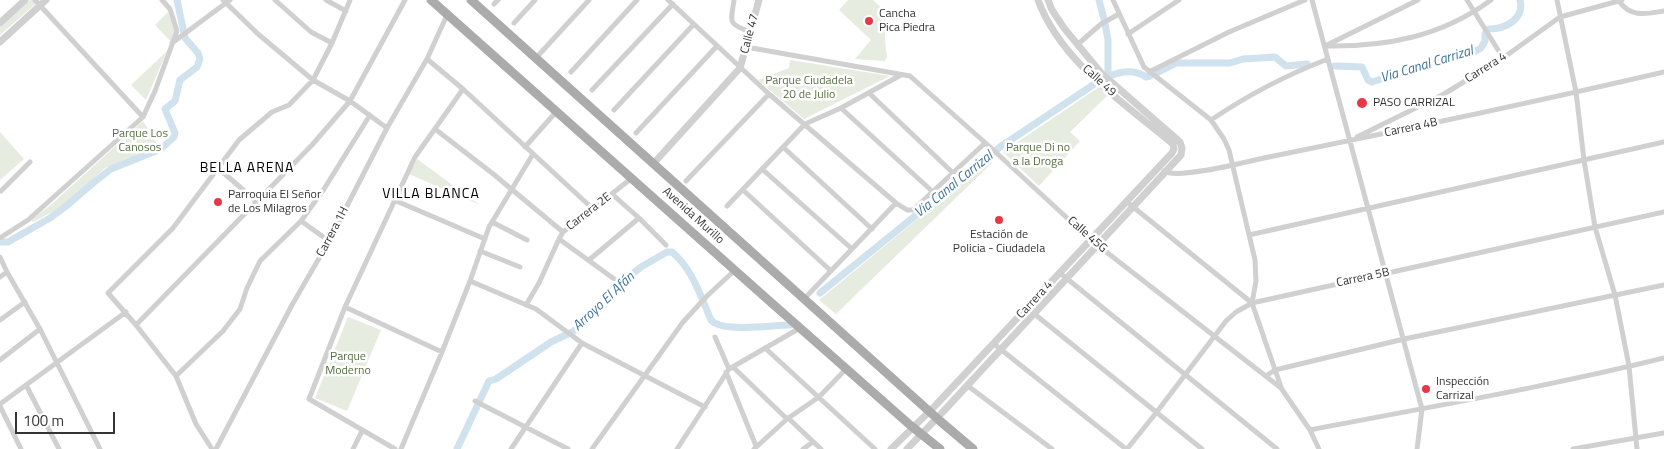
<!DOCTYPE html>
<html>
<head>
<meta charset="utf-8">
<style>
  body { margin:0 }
  #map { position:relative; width:1664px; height:449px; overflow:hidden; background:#fff; font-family:"Titillium Web",sans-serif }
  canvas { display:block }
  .scale { position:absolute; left:15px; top:412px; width:100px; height:22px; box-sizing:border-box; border:2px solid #333; border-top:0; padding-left:6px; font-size:15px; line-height:18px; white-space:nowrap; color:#333; -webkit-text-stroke:4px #fff; paint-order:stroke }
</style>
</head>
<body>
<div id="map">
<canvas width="1664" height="449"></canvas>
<div class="scale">100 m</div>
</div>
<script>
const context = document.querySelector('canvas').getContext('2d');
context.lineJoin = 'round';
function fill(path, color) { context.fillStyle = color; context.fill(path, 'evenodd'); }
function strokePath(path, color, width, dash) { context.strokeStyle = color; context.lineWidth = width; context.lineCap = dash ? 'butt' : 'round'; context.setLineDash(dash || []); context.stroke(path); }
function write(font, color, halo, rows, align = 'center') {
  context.font = font + ' "Titillium Web",sans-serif'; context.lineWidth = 5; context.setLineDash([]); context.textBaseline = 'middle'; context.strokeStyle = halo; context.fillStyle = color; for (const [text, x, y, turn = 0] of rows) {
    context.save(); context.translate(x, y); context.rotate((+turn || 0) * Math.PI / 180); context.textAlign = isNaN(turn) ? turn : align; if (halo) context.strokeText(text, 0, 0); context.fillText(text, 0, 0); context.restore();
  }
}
fill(new Path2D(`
  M30,0H40L0,35V27Z
  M848,0H873L886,12L885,40L887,57L885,61L855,59L871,40L839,10Z
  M168,12L175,31L171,42L155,25Z
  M167,51L146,100L131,85Z
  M790,60L890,76L804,119L758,80L789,68Z
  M1099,87L1107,96L1070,132L1080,141L1039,186L1003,152Z
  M143,121L159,147L105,168L72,198L56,210L33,222L31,220L53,203Z
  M0,132L24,159L0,180Z
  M417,159L480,205L409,174Z
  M989,160L992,163L836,314L819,300Z
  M348,317L381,330L347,411L315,398Z`), '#e6ecdf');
strokePath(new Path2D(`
  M1099,0L1104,19
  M1105,24L1108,40V72L1110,76C1122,71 1134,69 1146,77L1150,76
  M1489,29C1505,29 1525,19 1520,0
  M1335,66L1362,67L1368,80L1372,82L1435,62L1469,55L1481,48L1485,41V34
  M1158,72L1176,63H1230L1243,59L1275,57L1286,66L1307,64
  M0,242H8L50,218L65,207L93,183L111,169L161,149L174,137L175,133L165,109L175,101L180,80L197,67L200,59L198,53L185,38L177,0
  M820,293L1000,147L1093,85
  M457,449L489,381L496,379L551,342L574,331L607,302L626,279L641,267L667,252H672C692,268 701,297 711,320C722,333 772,325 790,325`), '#cfe2ee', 7);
strokePath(new Path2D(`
  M35,0L143,117
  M223,0L258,34L313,80L350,101L387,128
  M275,0L311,32L332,43
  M326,0L346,11
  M668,0L769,94L896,203L907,210H913L985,143
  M734,0C731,23 727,23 750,32
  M1113,0L1144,67L1211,120L1224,139L1229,150L1255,260L1256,281L1252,303L1281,387
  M1312,0L1422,409L1417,449
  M1467,0L1503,58
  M1557,0L1576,92L1584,160L1595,227L1615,295L1629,366L1637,449
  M1619,1C1631,18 1646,14 1664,11
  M494,4L498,0
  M514,23L535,0
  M1128,34L1179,0
  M172,43L230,0
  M1077,45L1101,24L1119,14
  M1327,45L1418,0
  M1325,46C1385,47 1441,37 1491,0
  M746,47L910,76L990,147L1091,240L1281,388L1310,430L1319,449
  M536,58L589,0
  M427,59L463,89L593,209
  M571,72L637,0
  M1149,72L1229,32L1305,0
  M592,90L673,4
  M869,93L952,172
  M841,108L933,192
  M614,110L694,24
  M1211,120C1248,95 1286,75 1328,59
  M435,129L492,173L563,232
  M636,133L717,46
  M1357,137L1444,94L1503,58L1560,17L1622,0
  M525,147L556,112
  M783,147L872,229
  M218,168L256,201
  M762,169L852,249
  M1164,171C1177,180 1245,162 1264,158C1398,131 1531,103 1664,72
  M686,181L769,94
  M743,190L831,271
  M1,191L30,162
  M612,194L639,218L666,245
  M394,200L485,239
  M1127,202L1252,303
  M727,206L805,124L841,108L901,75
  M301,221L329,241
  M492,222L527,240
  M1249,235L1664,142
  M0,238L28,220L143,117L155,91L177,31L170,9L162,0
  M559,239L617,281
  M480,251L520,267
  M0,257L7,272L40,329L100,449
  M589,260L639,218
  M1060,273L1277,449
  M0,277L7,272
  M470,281L536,309L582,343L705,407
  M804,299L896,203
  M526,305L539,283L559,239L563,232L632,178
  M345,307L442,352
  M1027,308L1202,449
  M0,320L25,302
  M136,325L312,145L350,101L405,0
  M715,337L729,369
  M994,344L1126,449
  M765,348L875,449
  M0,360L40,329
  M733,367L787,419
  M726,372L756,446
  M176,376L223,331L240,309L247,288L260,261L301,221L324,189L370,115
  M1266,376L1275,370L1404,339L1664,285
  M26,385L59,449
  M968,386L1052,449
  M475,401L568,449
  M0,404L126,312
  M0,406L21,449
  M788,418L821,449
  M1310,430C1428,407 1547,387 1664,358
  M212,449L196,424L176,376L136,325L108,293L173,228L239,140L272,112L289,105L313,80L332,43L350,0
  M216,449L292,305L329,241L387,128L427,59L447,15
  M353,449L362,431
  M395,449L309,399L345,307L415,157L463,89
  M401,449L442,352L470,281L489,227L533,154
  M511,449L582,343
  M592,449L683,322L706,297L735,270
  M677,449L729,369L800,328
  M754,449L787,419L819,397L846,369
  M803,449L813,442
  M1127,449L1156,413L1226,321L1236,312L1252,303L1664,212
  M1573,449L1664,433`), '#d0d0d0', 5);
strokePath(new Path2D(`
  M0,23L25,0
  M0,42L46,0
  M653,164L740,68L759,0
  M891,449L933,408L1172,153L1174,149L1173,144C1124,103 1061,62 1038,0
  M907,449L940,415L1181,155L1182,148L1180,142L1102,74L1064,28L1052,10L1048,0`), '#d0d0d0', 7);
strokePath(new Path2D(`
  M431,0L766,298L910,425L940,449
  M471,0L940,421L973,449`), '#ababab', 9);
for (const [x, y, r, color] of [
  [869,21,5,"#e63946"],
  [1362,103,6,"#e63946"],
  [218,202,5,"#e63946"],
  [999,220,5,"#e63946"],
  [1426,389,5,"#e63946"]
]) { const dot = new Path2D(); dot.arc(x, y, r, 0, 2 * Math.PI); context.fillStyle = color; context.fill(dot); strokePath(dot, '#fff', 2); }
write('12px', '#333', '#fff', [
  ["Cancha",879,14],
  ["Pica Piedra",879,28],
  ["PASO CARRIZAL",1373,103],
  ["Parroquia El Señor",228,195],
  ["de Los Milagros",228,209],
  ["Estación de",999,235,"center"],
  ["Policia - Ciudadela",999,249,"center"],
  ["Inspección",1436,382],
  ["Carrizal",1436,396]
], 'left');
write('12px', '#333', '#fff', [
  ["Calle 47",750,34,-75],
  ["Carrera 4",1486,68,-32],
  ["Calle 49",1099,81,42],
  ["Carrera 4B",1411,128,-12],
  ["Carrera 2E",589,212,-38],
  ["Avenida Murillo",693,216,42],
  ["Carrera 1H",333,232,-62],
  ["Calle 45G",1087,235,41],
  ["Carrera 5B",1363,278,-12],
  ["Carrera 4",1035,300,-47]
]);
write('12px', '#56703f', '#fff', [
  ["Parque Ciudadela",809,81],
  ["20 de Julio",809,95],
  ["Parque Los",140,134],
  ["Canosos",140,148],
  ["Parque Di no",1038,148],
  ["a la Droga",1038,162],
  ["Parque",348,357],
  ["Moderno",348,371]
]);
write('italic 14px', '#3f7597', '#fff', [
  ["Via Canal Carrizal",1427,65,-17],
  ["Via Canal Carrizal",954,185,-39],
  ["Arroyo El Afán",604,302,-43]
]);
context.letterSpacing = '1px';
write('14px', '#000', '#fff', [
  ["BELLA ARENA",247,169],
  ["VILLA BLANCA",431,195]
]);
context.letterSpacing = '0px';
</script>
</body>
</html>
